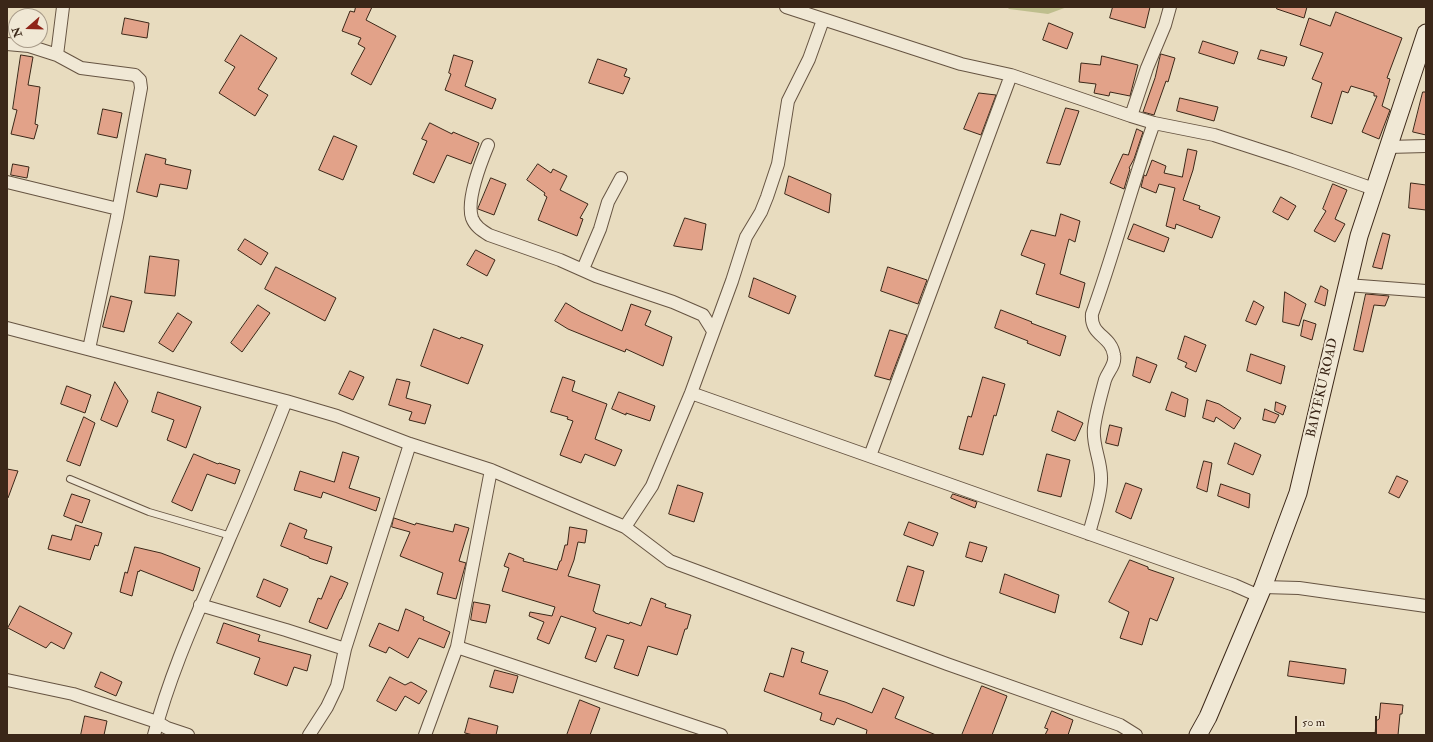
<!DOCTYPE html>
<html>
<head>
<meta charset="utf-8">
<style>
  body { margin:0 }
  #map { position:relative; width:1433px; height:742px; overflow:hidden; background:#e8dcbf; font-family:"IM FELL Double Pica",serif }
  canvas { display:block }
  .frame { position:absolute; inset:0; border:8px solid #3b2718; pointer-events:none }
  .north { position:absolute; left:8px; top:8px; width:40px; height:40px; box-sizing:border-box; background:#f0e8d5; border:1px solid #a89b89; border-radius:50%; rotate:250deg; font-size:11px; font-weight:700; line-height:16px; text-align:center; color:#3b2718 }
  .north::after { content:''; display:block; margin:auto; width:14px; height:18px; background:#8f2418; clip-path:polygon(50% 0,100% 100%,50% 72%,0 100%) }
  .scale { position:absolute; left:1295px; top:716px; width:82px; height:18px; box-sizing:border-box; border:2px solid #3b2718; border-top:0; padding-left:5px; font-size:12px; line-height:14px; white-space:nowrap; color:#3b2718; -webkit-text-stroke:3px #f0e8d5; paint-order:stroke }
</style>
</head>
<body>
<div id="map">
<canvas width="1433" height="742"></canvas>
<div class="frame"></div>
<div class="north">N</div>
<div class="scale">50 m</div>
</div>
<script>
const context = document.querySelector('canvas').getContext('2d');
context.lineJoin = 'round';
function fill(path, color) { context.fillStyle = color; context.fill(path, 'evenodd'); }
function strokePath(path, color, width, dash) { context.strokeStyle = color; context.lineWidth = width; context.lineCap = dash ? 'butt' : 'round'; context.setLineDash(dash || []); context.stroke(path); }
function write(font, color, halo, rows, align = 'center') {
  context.font = font + ' "IM FELL Double Pica",serif'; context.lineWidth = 4; context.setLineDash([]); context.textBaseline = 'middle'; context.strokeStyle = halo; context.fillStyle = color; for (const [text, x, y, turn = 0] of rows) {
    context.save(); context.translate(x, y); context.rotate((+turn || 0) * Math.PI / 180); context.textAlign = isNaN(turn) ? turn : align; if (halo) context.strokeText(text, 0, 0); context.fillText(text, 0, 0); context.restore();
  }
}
fill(new Path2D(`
  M1007,7H1067L1048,14L1009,9Z`), '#bebe8d');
const building = new Path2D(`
  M356,7H372L366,20L396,36L371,85L351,74L365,48L358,44L361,38L342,31L350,11L354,12Z
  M1113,7H1150L1145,28L1110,18Z
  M1277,7H1307L1304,18L1277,9Z
  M1336,12L1402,38L1387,78L1390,79L1382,106L1390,110L1379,139L1362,132L1377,96H1374V93L1351,86L1348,93L1342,91L1332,124L1311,117L1322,83L1312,79L1323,53L1300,45L1309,18L1330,26Z
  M125,18L149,23L147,38L122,34Z
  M1049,23L1073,33L1067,49L1043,40Z
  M241,35L277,58L258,89L268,95L255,116L219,93L235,67L225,61Z
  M1203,41L1238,52L1234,64L1199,53Z
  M1261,50L1287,57L1284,66L1258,59Z
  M1161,54L1175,58L1168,82L1166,81L1154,115L1143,112L1155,78Z
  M21,55L33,57L28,85L40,87L35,124L38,125L34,139L11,134L17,110L13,109Z
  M454,55L473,61L465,86L496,99L492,109L445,90L451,74L449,73Z
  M1102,56L1138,65L1130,96L1110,92L1109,96L1094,93L1096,84L1079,82L1081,63L1100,65Z
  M598,59L627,69L624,76L630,78L623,94L589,83Z
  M1423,92H1426V135L1413,132Z
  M979,93L996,95L981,135L964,129Z
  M1180,98L1218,107L1214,121L1177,111Z
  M1066,108L1079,111L1060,165L1047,163Z
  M103,109L122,113L117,138L98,134Z
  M430,123L452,134L453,132L479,143L471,164L447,155L434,183L413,174L427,141L422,139Z
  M1137,129L1143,132L1134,159L1129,168L1130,169L1124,189L1110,183L1123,154L1128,155Z
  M334,136L357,146L343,180L319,170Z
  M1188,149L1197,151L1193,170L1183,200L1200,206L1199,209L1220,217L1212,238L1176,224L1175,229L1166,226L1175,188L1159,184L1156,193L1141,187L1144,175L1146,176L1152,160L1166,166L1164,173L1182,177Z
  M146,154L166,159L165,164L191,170L187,189L160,184L157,197L137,192Z
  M13,164L29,167L27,178L11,175Z
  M538,164L551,173L553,169L567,176L560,190L588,204L580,218L583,219L577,236L538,220L547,197L544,195L545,193L527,180Z
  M789,176L831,194L829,213L785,194Z
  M491,178L506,184L494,215L478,209Z
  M1411,183L1426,185V210L1409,208Z
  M1333,184L1347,190L1335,219L1345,224L1335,242L1314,231L1326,211L1323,209Z
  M1281,197L1296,206L1288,220L1273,212Z
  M1061,214L1080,221L1075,242L1069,239L1060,274L1085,283L1079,308L1036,294L1045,264L1021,255L1031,230L1055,236Z
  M685,218L706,224L702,250L674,246Z
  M1134,224L1169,238L1164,252L1128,239Z
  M1383,233L1390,235L1382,269L1373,267Z
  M245,239L268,253L261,265L238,250Z
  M476,250L495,260L487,276L467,265Z
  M150,256L179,260L175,296L145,293Z
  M276,267L336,298L325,321L265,289Z
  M888,267L927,280L918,304L881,291Z
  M754,278L796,296L789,314L749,297Z
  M1321,286L1328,290L1325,306L1315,302Z
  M1285,292L1306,304L1299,326L1283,322Z
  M1366,294L1389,296L1385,306L1374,305L1363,352L1354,350Z
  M111,296L132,301L124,332L103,327Z
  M1254,301L1264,307L1256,325L1246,321Z
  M566,303L581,312L622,331L631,304L651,311L645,325L672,337L663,366L626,349L625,352L595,340L568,329L555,321Z
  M258,305L270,313L242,352L231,343Z
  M1001,310L1032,322L1031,323L1066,336L1060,356L1027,343L1028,341L995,328Z
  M178,313L192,322L173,352L159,343Z
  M1304,320L1316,324L1312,340L1301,336Z
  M434,329L460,339L461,337L483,345L468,384L421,366Z
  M890,330L907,335L890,380L875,376Z
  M1185,336L1206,345L1196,372L1185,367L1187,363L1178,359Z
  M1251,354L1285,366L1281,384L1247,371Z
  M1137,357L1157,365L1150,383L1133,376Z
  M350,371L364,377L353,400L339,394Z
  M563,377L575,381L572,391L607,404L595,439L622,450L615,466L585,454L581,463L560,455L573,421L567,419L568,417L551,412Z
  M983,377L1005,384L996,416L994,415L983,455L959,449L968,416L971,417Z
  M397,379L410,382L406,398L431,405L425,424L409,420L412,412L389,405Z
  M115,382L128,401L117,427L101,420Z
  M67,386L91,395L85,413L61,404Z
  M158,392L201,407L186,448L167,440L174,420L152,412Z
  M619,392L655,406L650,421L626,413V415L612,409Z
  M1172,392L1188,399L1185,417L1166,410Z
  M1207,400L1219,404L1241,418L1234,429L1216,417L1214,422L1203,418Z
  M1276,402L1286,406L1283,415L1275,411Z
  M1265,409L1279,415L1275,423L1263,420Z
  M1058,411L1083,423L1075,441L1052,431Z
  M84,417L95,423L80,466L67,461Z
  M1110,425L1122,428L1118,446L1106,443Z
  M1235,443L1261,455L1253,475L1228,464Z
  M343,452L359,457L349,488L380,498L376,511L323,492L321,498L294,490L300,471L334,482Z
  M194,454L218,464L219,463L240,470L235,484L207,474L192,511L172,502Z
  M1047,454L1070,460L1061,497L1038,491Z
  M1204,461L1212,463L1207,492L1197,488Z
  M7,469L18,471L8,498H7Z
  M1397,476L1408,481L1399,498L1389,493Z
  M1126,483L1142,489L1131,519L1116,512Z
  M1221,484L1250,494L1249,508L1218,496Z
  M678,485L703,493L694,522L669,514Z
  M72,494L90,500L82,523L64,516Z
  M953,494L977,502L975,508L951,498Z
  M394,518L415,525L416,523L453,532L455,524L469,528L459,561L466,563L456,599L437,594L443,573L400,556L410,532L392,527Z
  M909,522L938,533L933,546L904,535Z
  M290,523L307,530L304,538L332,547L327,564L309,558V557L281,546Z
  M76,525L102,533L98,546L95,545L90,560L48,549L52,535L71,540Z
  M570,527L587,530L585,543L578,542L574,560L568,576L600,585L593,611L595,612V613L629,624L630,622L641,626L651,598L666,604L665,607L691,615L687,629H685L677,655L648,646L638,676L614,668L624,640L607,635L596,662L585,658L596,628L561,616L549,644L537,639L544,622L529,616L530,612L552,616L555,607L502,591L509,568L504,566L509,553L524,559L523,561L557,570L560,561H561L565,545H567Z
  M970,542L987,547L982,562L966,557Z
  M135,547L161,553L200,568L193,591L140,570L139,572L138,571L132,596L120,592L125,572L127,573Z
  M1130,560L1148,567V569L1174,578L1157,621L1150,618L1142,645L1120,638L1129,612L1109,602Z
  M908,566L924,571L914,606L897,601Z
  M1005,574L1059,595L1055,613L1000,593Z
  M331,576L348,583L341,599H340L327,629L309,622L318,598L321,599Z
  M264,579L288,589L280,607L257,597Z
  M474,602L490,605L486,623L471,620Z
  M20,606L72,633L64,649L51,642L46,648L8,628Z
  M406,609L424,617L423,620L450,632L444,648L419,638L408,658L389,647L386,653L369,646L379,623L398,631Z
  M224,623L260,635L258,641L311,655L307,671L294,667L287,686L254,674L260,658L217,643Z
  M792,648L804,652L801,662L828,671L819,694L845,702L872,713L883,688L904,697L895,718L936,735H866L867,730L837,718L834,725L820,720L822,713L764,691L770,673L783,677Z
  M1290,661L1346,669L1344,684L1288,676Z
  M495,670L518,676L513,693L490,687Z
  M101,672L122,682L116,696L95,687Z
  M390,677L405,685L411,682L427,691L419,704L405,696L396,711L377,701Z
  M982,686L1007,696L992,735H962Z
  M580,700L600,708L590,735H567Z
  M1381,703L1403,705L1402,714H1400L1398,735H1375L1376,721L1379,719Z
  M1052,711L1073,720L1068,735H1045L1048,729L1045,728Z
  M85,716L107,721L104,735H81Z
  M469,718L498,726L496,735H473L465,733Z`);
fill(building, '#e2a289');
strokePath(building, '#3b2718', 1);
const service = new Path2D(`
  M70,479L149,512L231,536`);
const minor = new Path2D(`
  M786,7L961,64L1011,75L1131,116L1154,123L1214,135L1291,160L1374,189
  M7,44L29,46L57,55L81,68L135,75L140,80L141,88L117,217L89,349
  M57,55L63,7
  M1131,116L1147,68L1165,25L1170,7
  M488,145C481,162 466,200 472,218C475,226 481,230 489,235L560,260L596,276L673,302L703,315L713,331
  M1388,147L1426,146
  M7,182L118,209
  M583,269L600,229L608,202L621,178
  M1347,285L1426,291
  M7,328L286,401L337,416L410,444L491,470L625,527L670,561L947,664L1120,725L1136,735
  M691,393L1234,585L1259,596
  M870,456L1011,75
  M625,527L652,486L691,393L732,281L746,237L761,212L767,197L778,164L788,101L809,59L823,20
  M1089,534C1093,517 1101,496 1101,480C1102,462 1092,446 1094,428C1096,412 1101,395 1105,380C1108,371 1116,365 1114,355C1111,335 1090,336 1092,314C1115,251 1131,186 1154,123
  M1263,587L1299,588L1426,606
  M200,605L286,630L345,649
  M457,647L721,735
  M7,680L73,694L157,722L167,728L188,735
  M154,735C172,666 203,602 230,537C250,492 268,447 286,401
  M309,735L327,707L337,686L345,649L410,444
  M425,735L457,647L491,470`);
const secondary = new Path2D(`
  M1198,735L1208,717L1263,587L1298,493L1359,236L1426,33`);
strokePath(service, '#665442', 8);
strokePath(minor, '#665442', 14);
strokePath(secondary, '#3b2718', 19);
strokePath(service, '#f0e8d5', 6);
strokePath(minor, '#f0e8d5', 12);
strokePath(secondary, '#f0e8d5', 17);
write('13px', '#3b2718', '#f0e8d5', [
  ["BAIYEKU ROAD",1323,388,-77]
]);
</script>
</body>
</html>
